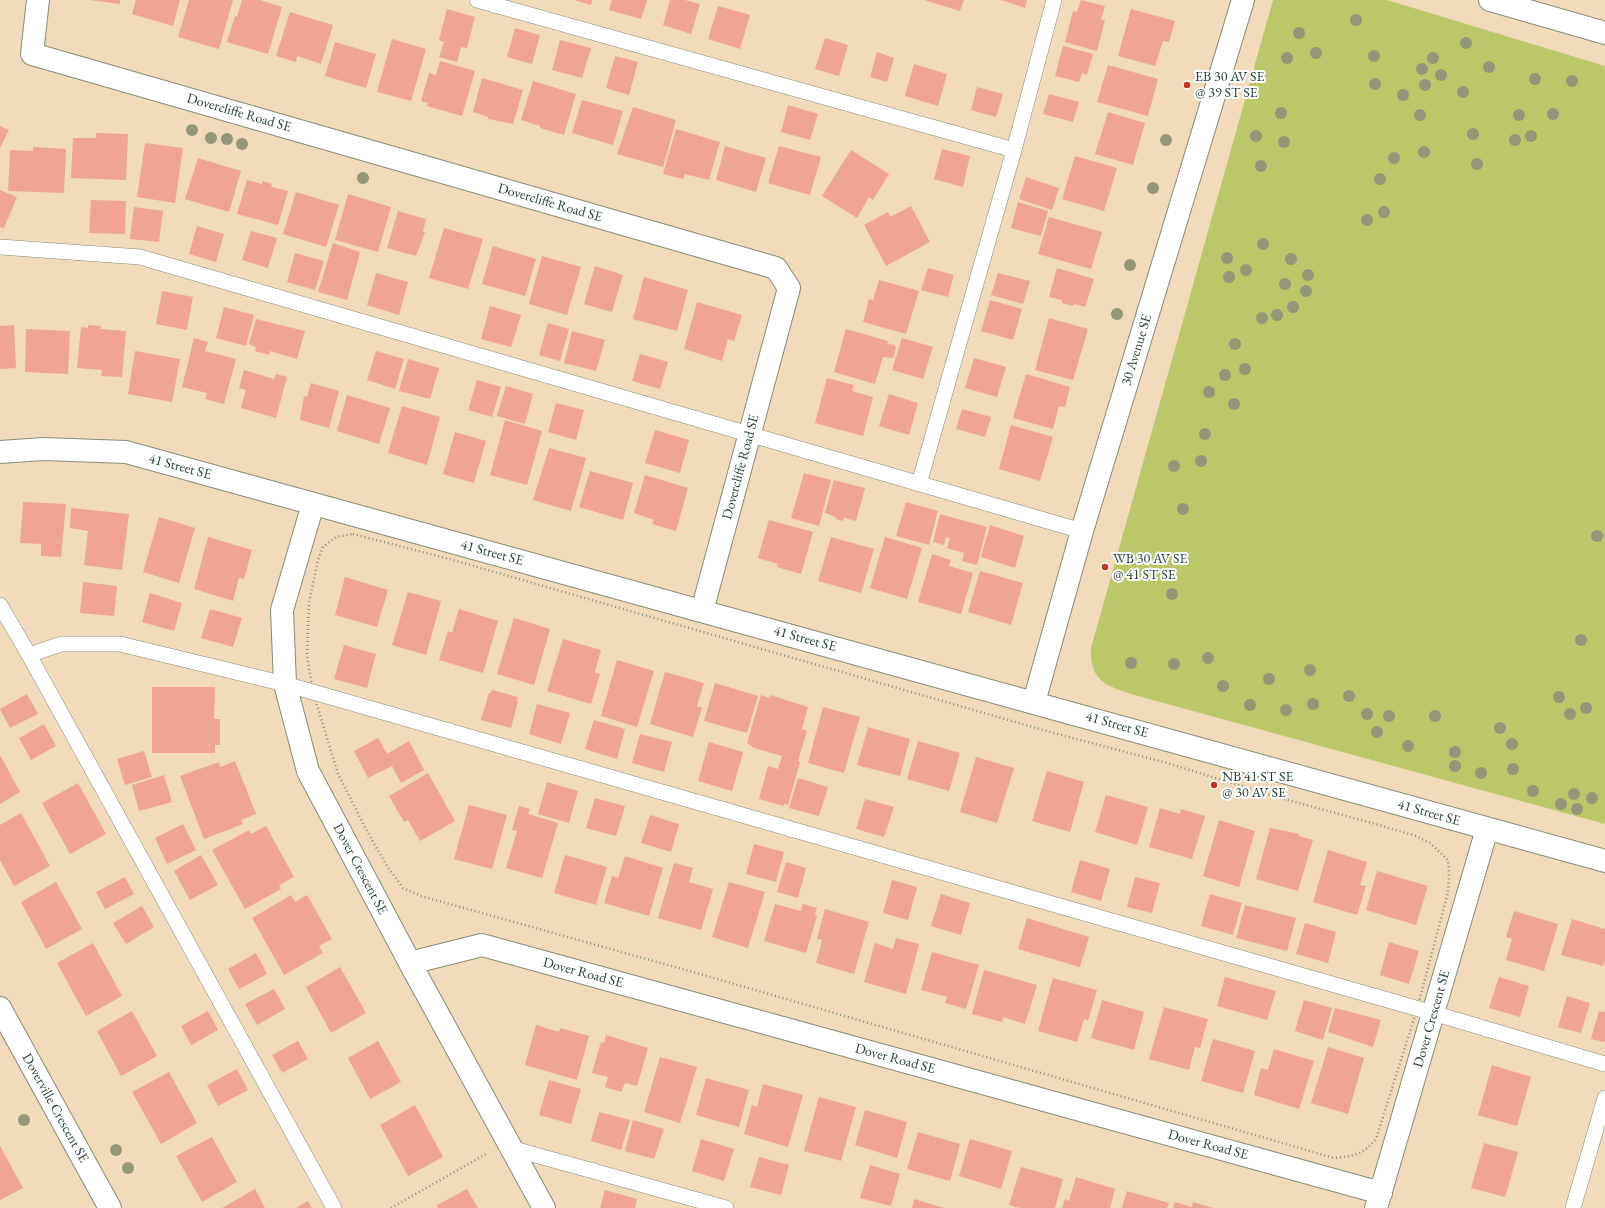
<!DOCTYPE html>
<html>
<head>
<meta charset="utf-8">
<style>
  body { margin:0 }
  canvas { display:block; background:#f1dbba }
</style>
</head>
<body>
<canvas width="1605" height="1208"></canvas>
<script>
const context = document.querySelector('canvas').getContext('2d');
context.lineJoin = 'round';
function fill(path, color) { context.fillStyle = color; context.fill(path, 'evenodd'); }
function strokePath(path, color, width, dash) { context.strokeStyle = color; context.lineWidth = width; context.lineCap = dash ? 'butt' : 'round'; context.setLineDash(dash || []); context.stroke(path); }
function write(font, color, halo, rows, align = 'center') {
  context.font = font + ' "EB Garamond",serif'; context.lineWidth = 4; context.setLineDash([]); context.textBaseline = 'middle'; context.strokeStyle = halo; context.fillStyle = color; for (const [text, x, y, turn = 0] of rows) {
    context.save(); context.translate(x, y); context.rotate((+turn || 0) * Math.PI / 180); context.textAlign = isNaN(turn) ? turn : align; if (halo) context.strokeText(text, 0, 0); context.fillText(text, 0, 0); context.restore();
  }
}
fill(new Path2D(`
  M1273,0H1387L1605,66V824L1131,694C1104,685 1090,680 1091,648Z`), '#bbc769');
fill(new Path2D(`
  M90,0H120V4Z
  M136,0H180L173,26L132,14Z
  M189,0H233L219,49L178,37Z
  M242,0H260L282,7L268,54L227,42L235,16L237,17Z
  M574,0H592L591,5Z
  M612,0H647L641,19L609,10Z
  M670,0H685L700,4L691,34L663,25Z
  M924,0H964L960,11Z
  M1001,0H1027L1025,8Z
  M1081,0L1105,6L1101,19L1105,20L1097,51L1065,42L1073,11L1077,12Z
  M718,6L750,15L740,49L708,39Z
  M447,9L475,17L467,48L461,47L457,62L439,57L444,42L439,40Z
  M1131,9L1175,21L1169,42L1163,41L1155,66L1118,56Z
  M290,12L333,25L321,64L297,56L296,62L276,56Z
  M515,28L540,35L532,64L507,57Z
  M825,38L848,45L839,76L815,69Z
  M392,39L426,49L411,101L377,92Z
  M560,40L591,48L582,78L552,70Z
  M335,42L376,54L366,88L325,76Z
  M1063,46L1093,54L1087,75L1082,73L1079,82L1055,76Z
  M877,52L894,58L887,82L870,77Z
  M615,56L638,62L629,95L606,88Z
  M440,61L475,71L462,116L427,106L428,103L421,101L429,73L436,75Z
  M914,64L947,74L938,106L905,96Z
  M1108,65L1158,79L1148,116L1097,102Z
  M482,78L523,90L513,124L488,119V117L473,112Z
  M533,81L576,94L564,135L540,128V126L521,120Z
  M977,87L1003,94L996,117L971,110Z
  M1049,94L1079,102L1073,122L1043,114Z
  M582,100L623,111L613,145L572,133Z
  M788,105L818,114L810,140L781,132Z
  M633,107L676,120L663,167L617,154Z
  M1108,112L1145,123L1133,165L1095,154Z
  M0,126L9,130L0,148Z
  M676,129L720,142L709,180L685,174L683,179L663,174Z
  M96,133L128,134L126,180L71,178L73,138H96Z
  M145,143L183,148L175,203L137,197Z
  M725,146L766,158L756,192L716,180Z
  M779,146L821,157L810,195L768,183Z
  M33,147L66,149L64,193L8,191L10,150L33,151Z
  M942,149L970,156L963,187L934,179Z
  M851,150L889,174L873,200L869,197L857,218L822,196Z
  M1075,156L1117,168L1104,211L1062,199Z
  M198,158L241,171L229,212L185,199Z
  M1026,177L1059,188L1052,210L1019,199Z
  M247,180L262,184L263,181L272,184L271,187L288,191L278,225L237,214Z
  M0,190L17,197L4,228L0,227Z
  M296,192L339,205L326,247L283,234Z
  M348,194L391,207L378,252L335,240Z
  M91,200L126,201L125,234L89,233Z
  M1018,202L1048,211L1041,236L1011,228Z
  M911,206L930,242L886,266L864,225L888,212L890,217Z
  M134,207L163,211L159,242L130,239Z
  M398,211L426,219L423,232H425L416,256L387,248Z
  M1049,217L1102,232L1091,269L1038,254Z
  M197,226L224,234L216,262L189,254Z
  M444,228L483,239L468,289L429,278Z
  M251,231L277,238L268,268L242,260Z
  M333,243L360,252L347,300L318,292Z
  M493,246L536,259L525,296L482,284Z
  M295,253L324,261L315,290L287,282Z
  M542,256L581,267L567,315L529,304Z
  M595,266L623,275L612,312L584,304Z
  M928,268L954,275L948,297L921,290Z
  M1057,268L1094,279L1085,307L1074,304L1073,306L1062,303V300L1049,297Z
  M376,273L408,282L399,315L367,305Z
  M998,273L1030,281L1023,304L991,295Z
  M644,277L688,290L677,331L633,319Z
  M879,280L919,291L906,334L863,322L869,299L873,300Z
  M162,291L193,297L187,330L156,324Z
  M990,300L1022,309L1013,340L981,331Z
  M697,302L742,315L734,341L728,339L722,361L684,349Z
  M490,306L521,315L511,347L481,339Z
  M224,307L254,315L246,346L216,338Z
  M1049,318L1088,329L1073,380L1035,370Z
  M256,319L305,331L297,359L270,351L269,355L255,351L256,347L249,344Z
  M548,323L569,329L560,361L539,355Z
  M14,325L16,368L0,369V326Z
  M88,325L101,326L100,329L126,331L122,377L101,376L102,370L77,368L81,327L88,328Z
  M26,329L70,331L68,374L25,372Z
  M846,329L888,341L887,343L894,345L896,348L893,358L883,357L875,384L834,372Z
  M572,331L605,340L596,371L564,363Z
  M194,338L208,342L205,351L236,359L224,404L205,399L207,393L182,387Z
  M902,338L933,347L923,379L892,370Z
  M135,351L180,359L172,402L128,394Z
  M376,351L404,359L395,389L367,380Z
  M640,354L668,362L660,389L632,381Z
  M974,358L1006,367L997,397L965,388Z
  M408,359L439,368L430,399L399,391Z
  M244,370L274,379L276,374L287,377L276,418L241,408L246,390L239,388Z
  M1026,374L1070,387L1065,407L1059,406L1053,429L1013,418Z
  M827,378L854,385L852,391L873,397L863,436L815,423Z
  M477,380L501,387L492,417L468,410Z
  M311,383L339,391L329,428L300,420L304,396L307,397Z
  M506,386L533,394L525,424L497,416Z
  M889,394L918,403L909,435L879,426Z
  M347,395L390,408L379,444L337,431Z
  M556,403L584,410L576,440L548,432Z
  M402,406L440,417L427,465L388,453Z
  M962,409L991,417L985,437L956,429Z
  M505,420L542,431L527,485L490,475Z
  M1011,425L1053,437L1040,481L999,469Z
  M655,430L689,440L680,473L645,463Z
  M455,432L486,441L474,483L443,474Z
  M549,448L586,458L571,511L533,500Z
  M590,471L633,483L623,520L579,507Z
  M804,473L831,480L819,526L791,518Z
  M645,475L688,488L676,531L652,524L654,520L634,513Z
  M834,480L865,488L856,521L844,518L843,521L836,519V517L825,513Z
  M23,502L66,504L61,557L41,556V544L20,543Z
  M906,502L938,511L929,545L896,536Z
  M71,508L129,514L122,570L84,565L88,531L70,528Z
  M940,514L987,527L977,565L962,561L964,553L947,548L950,538L946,537L944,545L933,542Z
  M159,517L195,528L179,583L143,572Z
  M769,520L813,532L801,574L777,567L778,564L758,558Z
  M990,525L1024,536L1015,568L981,557Z
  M208,537L252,550L244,579L239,578L233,601L194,589Z
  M831,537L874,549L861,593L818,581Z
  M885,537L922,548L907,599L870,588Z
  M932,554L951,560L949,566L973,573L961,614L918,602Z
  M980,571L1023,583L1011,625L968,612Z
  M345,577L388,590L377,627L335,615Z
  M83,582L117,586L114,616L80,613Z
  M408,592L441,601L426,655L392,645Z
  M150,593L182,603L174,631L142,622Z
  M210,609L242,618L233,647L201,638Z
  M459,609L498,621L483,673L439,660L448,631L452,633Z
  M514,618L550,629L534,685L497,674Z
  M563,639L601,650L595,672L600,674L591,704L547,691Z
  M344,645L376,654L367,688L334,679Z
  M617,660L654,671L637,727L601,716Z
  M665,672L704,683L697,706L702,708L693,737L650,724Z
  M715,683L758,696L747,733L704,721Z
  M152,687H215L214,719H220V745H215V753H152Z
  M492,690L518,697L517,701L518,702L511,728L481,720L489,693H491Z
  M27,694L38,714L10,728L0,709Z
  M761,695L769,698L770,695L808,707L802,729L807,731L798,761L800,762L788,805L784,804V806L759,799L768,766L778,769L782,756L754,748L747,743Z
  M537,704L570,713L561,744L529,734Z
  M823,707L860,717L844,773L808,763Z
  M594,720L625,729L617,759L585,749Z
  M44,724L56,746L31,760L19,738Z
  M868,727L910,739L900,776L857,765Z
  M640,734L672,742L664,772L632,763Z
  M378,738L387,754L409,741L424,770L401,783L392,766L368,778L354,751Z
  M918,741L960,753L949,791L907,779Z
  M709,742L743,752L732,791L698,781Z
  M144,751L152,777L125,785L117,759Z
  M0,755L20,792L0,804Z
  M976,757L1014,768L997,823L960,812Z
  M235,761L256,814L241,820L243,824L204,839L180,776L219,762L220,767Z
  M1047,771L1084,782L1070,832L1032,821Z
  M428,773L455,821L420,841L408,820L404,822L389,796Z
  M164,775L172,802L139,811L132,785Z
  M798,778L828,787L819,816L789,808Z
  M547,782L578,791L569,823L538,814Z
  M78,783L106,834L70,854L42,803Z
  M1106,795L1148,807L1137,845L1095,832Z
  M595,798L625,806L616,836L586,828Z
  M865,799L894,807L884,837L856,829Z
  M469,805L507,815L492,869L454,859Z
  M519,806L530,809L528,814L558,823L542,878L506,868L517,831L512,830Z
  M1160,808L1180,814L1181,809L1205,816L1192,859L1149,847Z
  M21,813L50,866L14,886L0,860V825Z
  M650,815L679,824L671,852L641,843Z
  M1219,820L1255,831L1239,887L1203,876Z
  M183,824L196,850L167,864L155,838Z
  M266,826L294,877L279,885L281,889L245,909L212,850L249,830L251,834Z
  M1270,828L1299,834V836L1313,840L1298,891L1256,879Z
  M754,844L784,852L776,882L746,874Z
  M1328,850L1367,862L1360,885L1366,886L1357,915L1313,902Z
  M201,855L218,885L190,900L174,871Z
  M565,855L607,867L596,905L554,893Z
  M625,856L663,868L649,916L604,903L612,876L618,878Z
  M1080,860L1110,869L1101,901L1071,892Z
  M786,862L806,868L798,898L777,892Z
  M674,863L693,868L689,882L713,889L701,930L658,918Z
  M1377,871L1428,886L1416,925L1366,910Z
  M125,877L134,894L105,909L96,892Z
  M1135,877L1160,883L1152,913L1127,907Z
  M892,880L917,887L908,920L883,913Z
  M56,882L82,929L46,949L21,902Z
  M729,882L765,892L748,948L712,937Z
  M941,894L970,903L961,935L931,926Z
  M1210,894L1242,903L1233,935L1201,926Z
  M291,895L295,902L307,895L332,939L319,946L323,953L284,975L252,918Z
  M775,904L801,911L803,904L817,908L815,915L817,916L806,953L764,941Z
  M1245,905L1296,918L1287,951L1236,938Z
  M142,906L154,927L126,944L113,923Z
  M825,909L869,922L854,974L816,963L822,940L817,939Z
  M1514,911L1558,924L1544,971L1506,960L1512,939L1506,937Z
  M1027,918L1089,937L1080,967L1018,949Z
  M1572,919L1605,929V960L1603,966L1561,955Z
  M1305,923L1336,932L1328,963L1296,954Z
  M896,938L919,944L906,994L864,982L875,943L893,949Z
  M1389,942L1419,951L1409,984L1380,975Z
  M93,943L122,996L86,1016L57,963Z
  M932,952L979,965L966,1009L945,1003L947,997L921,990Z
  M256,953L267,974L239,989L228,969Z
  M340,967L366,1013L331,1033L306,987Z
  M984,970L1037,985L1025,1024L1003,1017L1002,1022L972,1014Z
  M1225,977L1276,991L1267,1020L1217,1006Z
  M1499,977L1529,986L1520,1017L1489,1008Z
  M1053,978L1097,990L1088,1021L1084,1019L1077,1042L1038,1031Z
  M274,989L285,1009L257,1025L245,1004Z
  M1567,996L1590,1003L1581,1033L1558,1027Z
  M1102,1000L1144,1012L1134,1050L1091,1038Z
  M1304,1000L1332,1008L1323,1040L1295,1031Z
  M1164,1007L1208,1019L1200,1048L1195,1047L1189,1070L1149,1059Z
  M1335,1008L1381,1020L1373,1047L1328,1032Z
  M132,1011L157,1056L121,1076L97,1031Z
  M208,1011L218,1030L191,1045L181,1026Z
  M1599,1011L1605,1012V1042L1591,1039Z
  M536,1025L559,1032L560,1028L589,1036L577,1080L525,1065Z
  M606,1035L648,1048L637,1086L625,1083L621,1092L605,1087L608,1077L592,1073L601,1042L604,1043Z
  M1213,1039L1255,1051L1243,1093L1201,1081Z
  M298,1041L308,1059L282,1073L272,1055Z
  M378,1041L401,1082L370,1099L348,1058Z
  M1328,1047L1364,1058L1348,1114L1311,1103Z
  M1274,1049L1314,1061L1299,1109L1254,1095L1261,1068L1268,1070Z
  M660,1057L697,1067L680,1123L644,1112Z
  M1492,1065L1531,1077L1517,1126L1478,1115Z
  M237,1069L248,1090L218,1106L207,1085Z
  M169,1072L197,1123L161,1144L132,1092Z
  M706,1078L749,1090L739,1127L696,1115Z
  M549,1080L581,1089L571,1124L539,1115Z
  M763,1084L803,1095L788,1147L744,1134L752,1105L757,1107Z
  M819,1097L856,1107L841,1161L804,1151Z
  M415,1105L443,1157L408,1176L380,1125Z
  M865,1110L907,1122L897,1158L855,1145Z
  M599,1112L630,1120L621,1150L591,1141Z
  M633,1120L664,1129L654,1159L625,1151Z
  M918,1132L960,1144L950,1181L907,1169Z
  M212,1137L237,1182L202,1202L176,1156Z
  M701,1139L734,1149L724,1181L692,1171Z
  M970,1139L1012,1151L1001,1189L959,1176Z
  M1484,1143L1518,1152L1505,1197L1471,1188Z
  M0,1146L23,1188L0,1200Z
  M759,1157L789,1165L781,1195L750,1187Z
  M870,1165L900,1174L891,1206L860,1198Z
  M1021,1167L1063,1179L1055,1208H1020L1009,1205Z
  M1076,1177L1115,1189L1110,1208H1062L1065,1199L1069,1201Z
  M255,1189L265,1208H222Z
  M467,1189L478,1208H438L437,1205Z
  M605,1190L637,1199L635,1208H600Z
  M1127,1191L1169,1203L1167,1208H1122Z
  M914,1199L944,1208H912Z
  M308,1201L312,1208H296Z
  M1175,1202L1192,1207L1193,1202L1213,1208H1173Z`), '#efa494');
const lane = new Path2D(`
  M477,0L1014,150
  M0,247L140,257L1082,531
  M919,484L1014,150L1054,0
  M0,605L29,655L334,1208
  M29,655L61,644H120L285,684L1433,1013L1605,1064
  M514,1149L726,1208
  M1573,1208L1605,1098`);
const street = new Path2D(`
  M38,0L32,54L776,268L789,288L702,611
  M1490,0L1605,33
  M0,452L43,449L126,452L1605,861
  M313,504L282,610L285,684L308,771L410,963L544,1208
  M1034,702L1082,531L1243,0
  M410,963L482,945L1381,1193
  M0,1008L110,1208
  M1376,1208L1487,829`);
strokePath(lane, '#888c77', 16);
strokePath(street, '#888c77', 24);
strokePath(new Path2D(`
  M353,534L453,560L1050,732L1167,763L1284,799L1379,825L1416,836L1430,843L1448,860L1449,871L1448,892L1417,1009L1376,1139C1363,1155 1353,1156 1334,1158L700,974L421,896L403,888L387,866L368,833L338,774L313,692L307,656L309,603L318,560L323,547L336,537Z
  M391,1208L486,1154`), '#888c77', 2.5, [1, 3]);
strokePath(lane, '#fff', 15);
strokePath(street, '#fff', 22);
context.fillStyle = '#939777';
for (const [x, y] of [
  [1356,20],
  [1299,33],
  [1466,43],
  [1316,53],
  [1374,56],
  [1287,58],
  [1433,58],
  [1489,67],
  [1422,69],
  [1441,75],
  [1535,79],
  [1572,81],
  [1375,84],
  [1425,85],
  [1463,92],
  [1403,95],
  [1281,113],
  [1553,114],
  [1420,115],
  [1519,115],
  [192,130],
  [1473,134],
  [1256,136],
  [1531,136],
  [211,138],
  [227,139],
  [1166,140],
  [1515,140],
  [1284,142],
  [242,144],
  [1424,152],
  [1394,158],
  [1477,164],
  [1261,166],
  [363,178],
  [1380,179],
  [1153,188],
  [1384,212],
  [1367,220],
  [1263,244],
  [1227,258],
  [1291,259],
  [1130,265],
  [1246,270],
  [1308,275],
  [1229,277],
  [1285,284],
  [1306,291],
  [1293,307],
  [1117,314],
  [1277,315],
  [1262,318],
  [1235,344],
  [1245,369],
  [1225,375],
  [1209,392],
  [1234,404],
  [1205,434],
  [1201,461],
  [1174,466],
  [1183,509],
  [1597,536],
  [1172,594],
  [1581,640],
  [1208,658],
  [1131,663],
  [1174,664],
  [1310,670],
  [1269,679],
  [1223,686],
  [1349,696],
  [1559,697],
  [1313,704],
  [1250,705],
  [1586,708],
  [1286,710],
  [1367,714],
  [1570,714],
  [1389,716],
  [1435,716],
  [1500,728],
  [1377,732],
  [1512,744],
  [1408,746],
  [1455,752],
  [1455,766],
  [1513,769],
  [1481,773],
  [1533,791],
  [1574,794],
  [1592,798],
  [1561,804],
  [1577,809],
  [24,1120],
  [116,1150],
  [128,1168]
]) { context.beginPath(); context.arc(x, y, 6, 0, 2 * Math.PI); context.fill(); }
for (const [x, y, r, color] of [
  [1187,85,4,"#c8321e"],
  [1105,567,4,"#c8321e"],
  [1214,785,4,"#c8321e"]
]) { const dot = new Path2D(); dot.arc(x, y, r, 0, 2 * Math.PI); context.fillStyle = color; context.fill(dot); strokePath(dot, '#fff', 1.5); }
write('14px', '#1f3d34', '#fff', [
  ["EB 30 AV SE",1195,77],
  ["@ 39 ST SE",1195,93],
  ["WB 30 AV SE",1113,559],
  ["@ 41 ST SE",1113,575],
  ["NB 41 ST SE",1222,777],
  ["@ 30 AV SE",1222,793]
], 'left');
write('14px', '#1f3d34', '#fff', [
  ["Dovercliffe Road SE",239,113,16],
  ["Dovercliffe Road SE",550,203,16],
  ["30 Avenue SE",1137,350,-73],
  ["41 Street SE",180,467,15],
  ["Dovercliffe Road SE",741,467,-75],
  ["41 Street SE",492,553,15],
  ["41 Street SE",805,639,15],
  ["41 Street SE",1117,725,16],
  ["41 Street SE",1429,813,16],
  ["Dover Crescent SE",360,869,62],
  ["Dover Road SE",583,973,15],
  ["Dover Crescent SE",1432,1019,-74],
  ["Dover Road SE",895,1059,15],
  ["Doverville Crescent SE",55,1108,61],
  ["Dover Road SE",1208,1145,15]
]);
</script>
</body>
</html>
